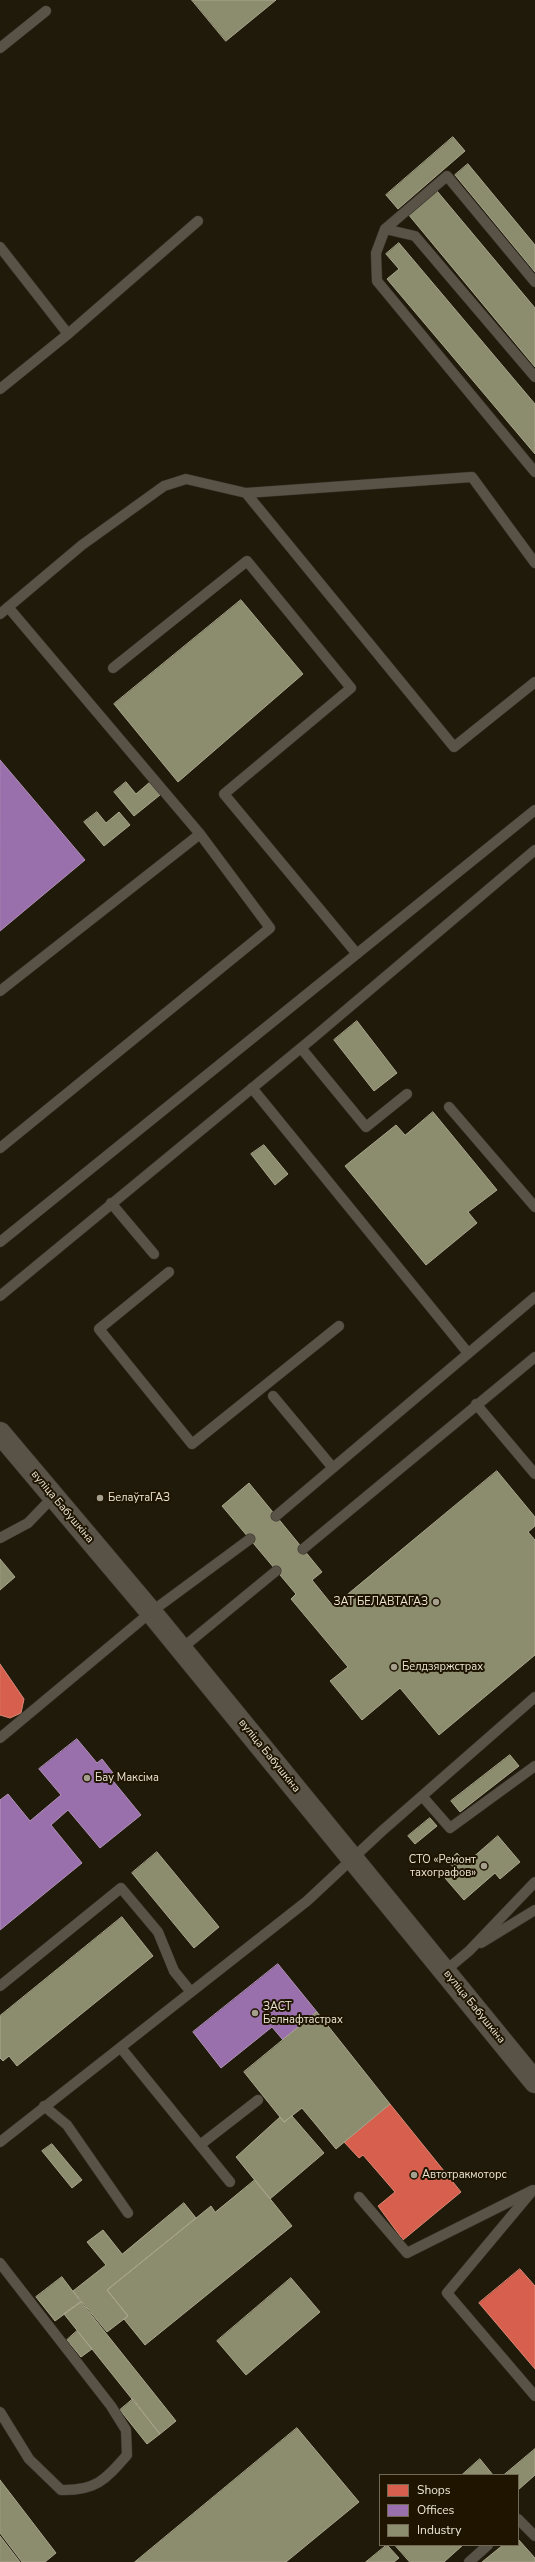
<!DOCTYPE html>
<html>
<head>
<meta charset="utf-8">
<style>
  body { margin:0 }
  #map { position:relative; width:535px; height:2562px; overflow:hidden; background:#201a0a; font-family:"Nunito Sans",sans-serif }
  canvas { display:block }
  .legend { position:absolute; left:379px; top:2474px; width:140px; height:72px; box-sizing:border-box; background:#1f1400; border:1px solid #716855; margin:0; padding:5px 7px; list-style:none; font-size:12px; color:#ede6d5 }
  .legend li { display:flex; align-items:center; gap:8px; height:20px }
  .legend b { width:20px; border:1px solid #716855 }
</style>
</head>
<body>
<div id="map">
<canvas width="535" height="2562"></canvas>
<ul class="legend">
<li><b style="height:11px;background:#d6604d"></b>Shops</li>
<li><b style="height:11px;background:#9970ab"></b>Offices</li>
<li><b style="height:11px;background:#8c8c6e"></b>Industry</li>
</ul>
</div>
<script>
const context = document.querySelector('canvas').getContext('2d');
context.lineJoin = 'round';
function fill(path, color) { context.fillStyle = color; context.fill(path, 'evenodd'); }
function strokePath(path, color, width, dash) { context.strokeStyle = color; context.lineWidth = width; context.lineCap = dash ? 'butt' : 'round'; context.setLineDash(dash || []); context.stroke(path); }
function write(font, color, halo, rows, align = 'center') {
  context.font = font + ' "Nunito Sans",sans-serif'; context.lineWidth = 4; context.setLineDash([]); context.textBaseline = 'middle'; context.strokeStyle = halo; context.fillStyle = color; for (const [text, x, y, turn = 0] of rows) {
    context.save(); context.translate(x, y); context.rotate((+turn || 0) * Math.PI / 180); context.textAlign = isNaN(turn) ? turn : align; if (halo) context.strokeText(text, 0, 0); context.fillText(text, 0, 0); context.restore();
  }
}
const shops = new Path2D(`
  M0,1664L24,1699L21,1713L10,1718L0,1715Z
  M390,2104L461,2192L403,2240L378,2206L395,2192L363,2155L359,2158L344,2142Z
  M520,2269L535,2286V2369L479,2303Z`);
fill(shops, '#d6604d');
strokePath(shops, '#dd8876', 1);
const offices = new Path2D(`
  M0,760L85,860L0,931Z
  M77,1739L97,1763L102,1759L113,1773L109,1776L141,1815L100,1848L68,1810L51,1825L82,1863L0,1930V1800L8,1794L30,1821L61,1795L39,1769Z
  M278,1964L317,2012L283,2040L272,2027L221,2068L193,2032Z`);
fill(offices, '#9970ab');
strokePath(offices, '#b293b8', 1);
const industry = new Path2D(`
  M192,0H276L226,41Z
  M453,137L465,151L398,209L386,195Z
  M468,164L535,245V272L455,175Z
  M437,191L535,308V367L408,214Z
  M399,243L535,404V454L387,279L399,269L386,254Z
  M241,600L303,674L178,782L114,704Z
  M126,782L136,794L150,782L160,795L134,816L114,792Z
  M97,812L106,823L119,812L130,825L104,846L84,822Z
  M357,1021L397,1073L374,1091L334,1040Z
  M433,1112L497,1190L468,1212L477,1223L426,1265L345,1166L396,1125L405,1135Z
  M264,1145L288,1174L275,1185L251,1154Z
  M497,1471L535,1517V1526L528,1532L535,1540V1655L439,1735L400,1688L362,1720L330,1681L348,1667L291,1599L296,1594L222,1506L249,1483L322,1572L312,1580L333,1606Z
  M0,1559L15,1577L0,1590Z
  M510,1755L519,1766L460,1812L451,1801Z
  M430,1818L437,1826L415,1844L408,1836Z
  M498,1836L520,1862L500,1879L495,1873L464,1900L445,1878L455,1869L448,1861L457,1853L466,1863Z
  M157,1852L219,1927L194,1948L132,1873Z
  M122,1917L153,1956L17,2066L9,2056L3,2061L0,2058V2016Z
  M317,2012L390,2104L336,2149L302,2108L284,2122L244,2072Z
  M292,2116L324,2153L270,2199L236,2157L280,2117L284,2122Z
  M52,2144L82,2180L72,2188L42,2151Z
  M255,2180L292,2226L145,2345L124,2319L128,2316L107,2290L211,2206L215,2212Z
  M184,2203L196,2218L107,2290L128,2316L107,2332L73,2291L106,2265L87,2242L103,2230L122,2254Z
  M62,2277L81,2302L55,2321L36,2297Z
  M291,2278L320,2312L246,2375L217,2341Z
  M81,2302L176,2421L160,2434L64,2314Z
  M77,2331L92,2349L81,2357L67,2340Z
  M133,2399L160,2434L147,2444L120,2410Z
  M297,2428L359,2502L286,2562H135Z
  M535,2449V2475L518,2490V2475H504Z
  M480,2459L493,2475H462Z
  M0,2480L56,2553L45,2562H22L0,2533Z
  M0,2536L20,2562H0Z
  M518,2539L535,2558V2562H482L503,2545H518Z
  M387,2545L399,2558L394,2562H366Z
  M395,2545H463L444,2562H410Z`);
fill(industry, '#8c8c6e');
strokePath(industry, '#a9a78d', 1);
const service = new Path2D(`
  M0,48L46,11
  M385,229L447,176L535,282
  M0,247L68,334L198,221
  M535,377L415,236L385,229L376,253L377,281L535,472
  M0,389L68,334
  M246,493L454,747L535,682
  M0,614L82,545L164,486L186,479L246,493L472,477L535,563
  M113,668L247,561L351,688L224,794L357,954
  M0,991L200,834L8,607
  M301,1048L366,1127L407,1094
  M252,1088L468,1353
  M449,1107L535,1207
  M0,1148L270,928L200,834
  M111,1203L154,1254
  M0,1242L535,810
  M169,1272L99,1329L192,1444L339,1326
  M0,1296L313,1038L535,850
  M273,1396L333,1468
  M476,1404L535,1474
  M276,1516L535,1297
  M0,1538L28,1523L53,1497
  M303,1549L535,1357
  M181,1649L276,1571
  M0,1738L151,1612L250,1539
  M422,1796L450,1828L535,1766
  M481,1943L535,1910
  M445,1971L469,1951L535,1882
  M0,1986L121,1888L158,1932L174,1971L191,1992
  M121,2048L230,2182
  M44,2106L67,2125L128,2213
  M0,2142L307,1901L382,1831L535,1697
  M200,2145L258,2100
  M359,2197L407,2253L533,2190L447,2293L535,2396
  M0,2263L111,2406L126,2430L127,2455C105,2480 96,2491 61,2490L29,2459L0,2412
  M518,2519L535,2536
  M469,2562L488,2545`);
const tertiary = new Path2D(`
  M0,1433L151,1612L535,2082`);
strokePath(service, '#373229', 11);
strokePath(tertiary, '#373229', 23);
strokePath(service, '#585247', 10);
strokePath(tertiary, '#585247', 22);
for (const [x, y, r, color] of [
  [100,1498,4,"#a59f8e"],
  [436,1602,4,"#a59f8e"],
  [394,1667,4,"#a59f8e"],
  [87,1778,4,"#a59f8e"],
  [484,1866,4,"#a59f8e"],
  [255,2013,4,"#a59f8e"],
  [414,2175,4,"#a59f8e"]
]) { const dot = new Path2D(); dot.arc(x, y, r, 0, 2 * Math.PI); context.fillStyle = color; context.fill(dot); strokePath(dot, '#1f1400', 1.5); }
write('11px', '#ede6d5', '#1f1400', [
  ["БелаўтаГАЗ",108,1498],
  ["ЗАТ БЕЛАВТАГАЗ",428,1602,"right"],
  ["Белдзяржстрах",402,1667],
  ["Бау Максіма",95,1778],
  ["СТО «Ремонт",476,1860,"right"],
  ["тахографов»",476,1873,"right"],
  ["ЗАСТ",263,2007],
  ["Белнафтастрах",263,2020],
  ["Автотракмоторс",422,2175]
], 'left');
write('11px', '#ede6d5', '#1f1400', [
  ["вуліца Бабушкіна",62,1507,50],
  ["вуліца Бабушкіна",269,1756,51],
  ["вуліца Бабушкіна",474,2007,51]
]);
</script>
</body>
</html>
